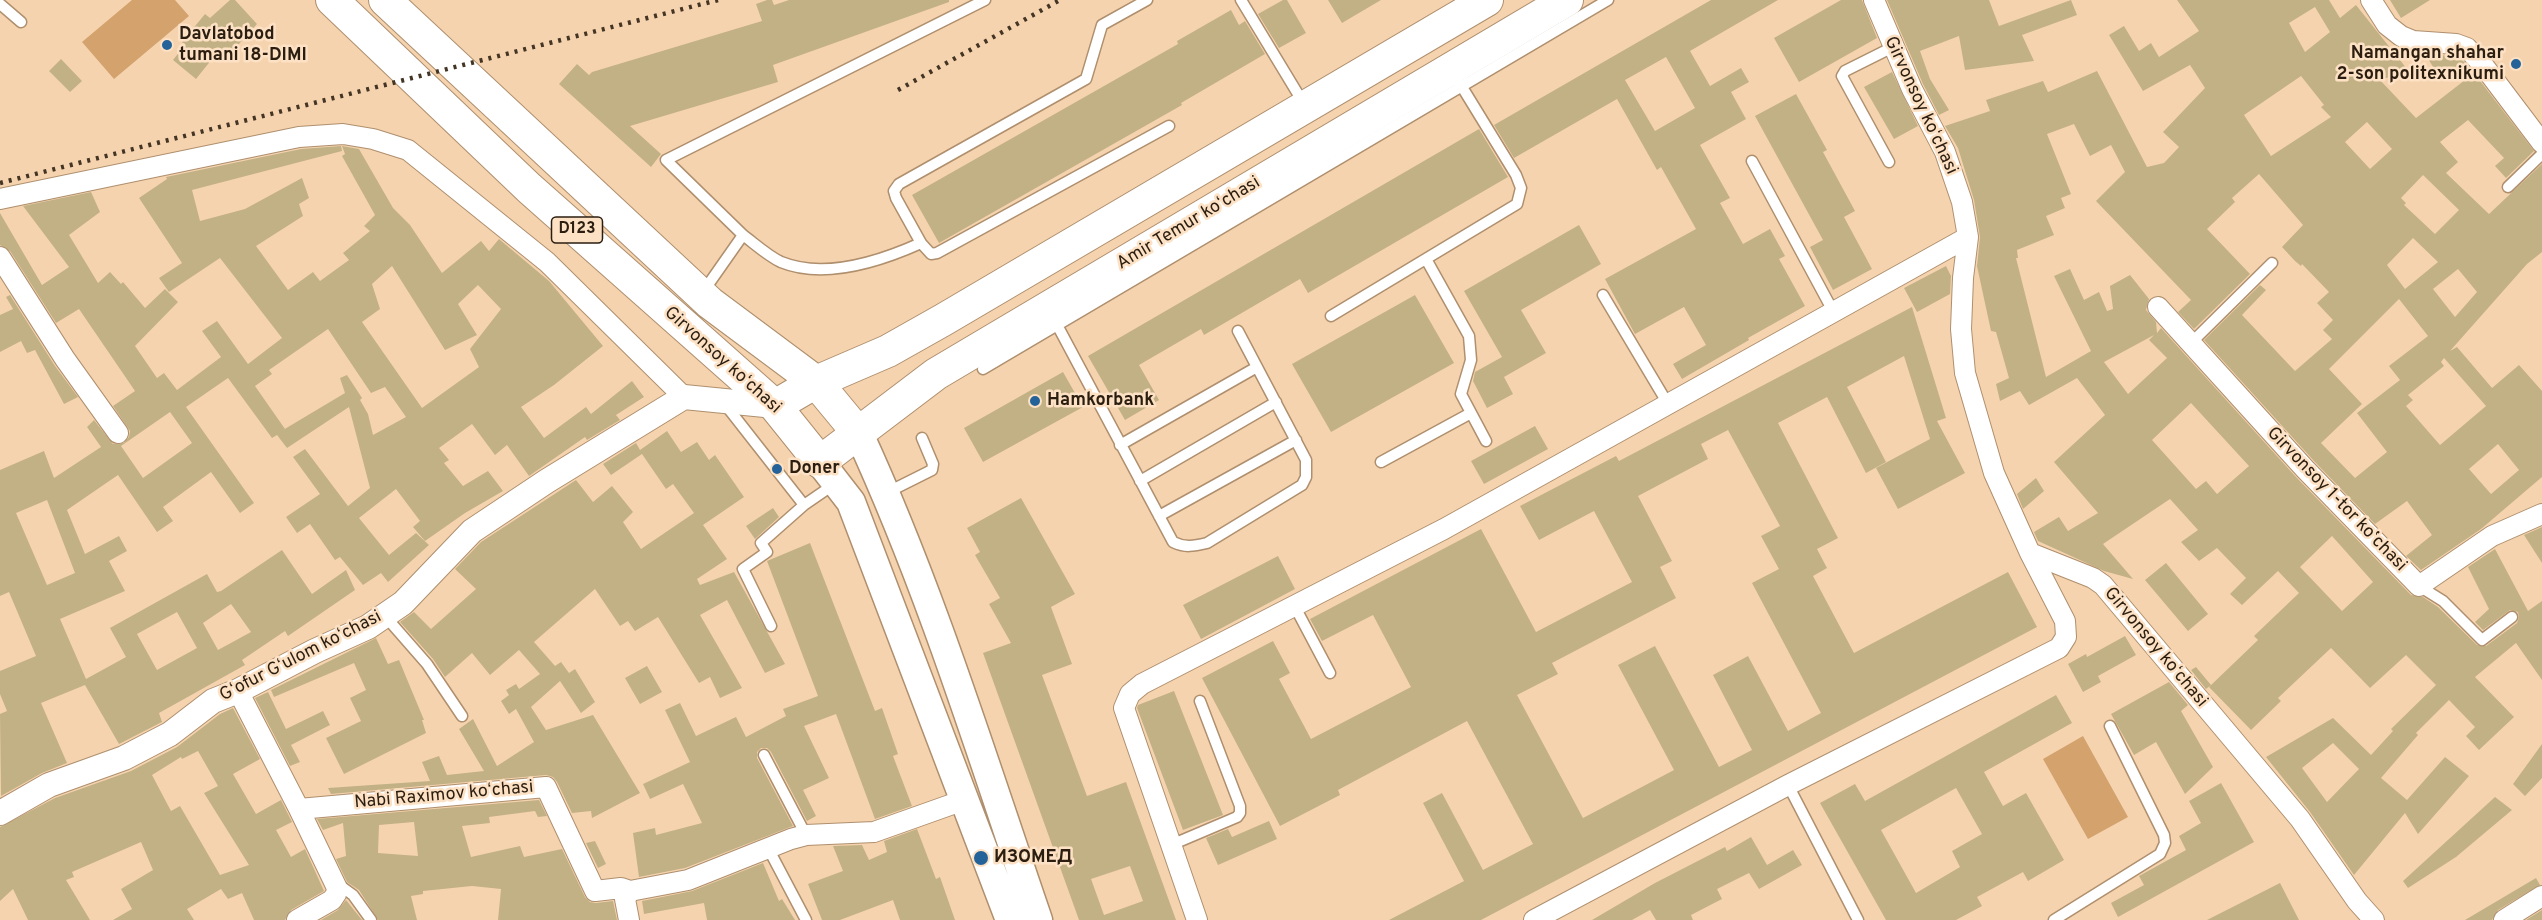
<!DOCTYPE html>
<html>
<head>
<meta charset="utf-8">
<style>
  body { margin:0 }
  canvas { display:block; background:#f5d3af }
</style>
</head>
<body>
<canvas width="2542" height="920"></canvas>
<script>
const context = document.querySelector('canvas').getContext('2d');
context.lineJoin = 'round';
function fill(path, color) { context.fillStyle = color; context.fill(path, 'evenodd'); }
function strokePath(path, color, width, dash) { context.strokeStyle = color; context.lineWidth = width; context.lineCap = dash ? 'butt' : 'round'; context.setLineDash(dash || []); context.stroke(path); }
function write(font, color, halo, rows, align = 'center') {
  context.font = font + ' Overpass,sans-serif'; context.lineWidth = 5; context.setLineDash([]); context.textBaseline = 'middle'; context.strokeStyle = halo; context.fillStyle = color; for (const [text, x, y, turn = 0] of rows) {
    context.save(); context.translate(x, y); context.rotate((+turn || 0) * Math.PI / 180); context.textAlign = isNaN(turn) ? turn : align; if (halo) context.strokeText(text, 0, 0); context.fillText(text, 0, 0); context.restore();
  }
}
fill(new Path2D(`
  M132,0H175L189,16L114,79L82,42Z
  M2083,736L2128,817L2088,839L2043,759Z`), '#d3a26d');
fill(new Path2D(`
  M230,0H235L257,24L228,56L220,49L196,79L173,60L185,45L182,42L205,14L210,18Z
  M767,0H772L774,5L789,0H949V2L773,65L778,82L630,126L661,154L651,167L559,84L577,64L589,75L592,72L762,21L756,4Z
  M1283,0H1287L1306,33L1279,48L1258,14Z
  M1328,0H1381L1342,23Z
  M1711,0H1778L1690,51L1710,86L1741,68L1749,82L1731,92L1746,119L1700,145L1730,198L1720,203L1743,244L1770,229L1785,256L1779,259L1805,306L1748,338L1749,340L1682,379L1673,364L1706,345L1684,307L1635,334L1605,279L1696,229L1661,167L1657,170L1617,99L1514,158L1494,125ZM1666,57L1695,108L1655,131L1625,80Z
  M1841,0H1862L1877,38L1799,82L1774,38Z
  M1887,0H1989L1999,26L2071,0L2077,15L2022,35L2034,61L1965,70L1959,36L1920,51L1930,79L1949,110L1939,115L1923,84Z
  M2177,0H2329L2340,18L2356,5L2411,74L2379,79L2416,118L2474,73L2534,151L2506,178L2495,166L2504,158L2468,120L2440,142L2458,162L2446,173L2489,214L2542,164V252L2527,264L2450,351L2457,347L2492,388L2519,365L2542,391V477L2481,529L2421,570L2406,556L2432,535L2407,501L2375,524L2314,461L2204,340L2260,285L2266,290L2242,315L2295,371L2332,339L2323,330L2333,320L2317,303L2329,292L2302,264L2301,266L2295,261L2282,247L2303,225L2259,174L2232,198L2235,202L2207,229L2250,274L2194,329L2178,312L2191,300L2096,201L2125,172L2111,145L2090,156L2074,124L2047,134L2071,194L2061,198L2065,208L2046,216L2054,235L2017,250L2018,258H2016L2046,377L2091,351L2054,276L2070,269L2084,300L2099,292L2107,311L2113,309L2110,286L2130,275L2149,299L2146,310L2156,322L2157,333L2161,328L2296,477L2411,595L2423,597L2438,607L2477,645L2486,646L2517,623L2519,617L2518,612L2510,610L2483,630L2475,622L2489,609L2468,567L2495,549L2528,611L2542,601V680L2516,643L2475,677L2514,717L2479,750L2466,736L2475,727L2449,700L2416,733L2418,735L2381,778L2407,800L2445,757L2469,776L2418,834L2405,813L2354,875L2310,812L2266,757L2333,718L2371,755L2393,731L2391,729L2436,685L2406,655L2370,688L2331,648L2278,698L2281,701L2251,730L2209,687L2258,640L2254,636L2299,593L2278,571L2242,605L2230,594L2246,578L2217,548L2199,561L2181,542L2198,530L2170,499L2103,544L2133,579L2104,571L2038,541L2034,532L2059,517L2068,531L2098,513L2054,462L2105,415L2077,378L2029,405L2020,391L2000,401L1996,384L2009,378L1996,332L1991,331L1977,266L1980,237L1974,200L1958,148L1945,126L1990,111L1986,100L2043,81L2048,92L2097,71L2147,167L2164,163L2179,147L2163,132L2205,88L2190,65L2143,91L2109,35L2124,26L2139,51L2151,43L2159,57L2199,31ZM2315,7L2330,32L2305,52L2289,23ZM2301,76L2324,105L2321,107L2331,117L2271,156L2244,115ZM2367,122L2392,149L2370,169L2345,142ZM2423,175L2459,210L2435,234L2404,205L2406,203L2401,198ZM2413,238L2438,262L2405,289L2387,265ZM2458,269L2477,292L2455,317L2433,289ZM2399,299L2428,336L2389,366L2400,380L2357,413L2387,452L2355,478L2321,443L2362,404L2329,369ZM2154,335L2149,340L2167,358L2128,394L2104,362ZM2444,358L2486,406L2440,445L2406,406L2413,400L2408,395L2444,366L2441,362ZM2191,403L2249,466L2217,494L2206,481L2196,489L2152,440ZM2498,444L2519,470L2491,494L2469,469ZM2332,536L2373,582L2342,611L2300,567ZM2333,743L2359,769L2327,802L2302,768Z
  M2390,0H2430L2401,18Z
  M1231,10L1239,25L1245,21L1265,54L1181,103L1182,105L939,243L912,195L1178,44L1177,41Z
  M2425,54L2453,56L2460,58L2467,65L2435,70Z
  M61,59L82,81L70,92L49,71Z
  M1892,72L1918,126L1894,139L1864,87Z
  M1796,94L1827,150L1823,152L1855,211L1844,217L1872,269L1833,290L1810,247L1823,240L1755,116Z
  M1479,129L1508,177L1308,293L1300,279L1204,335L1201,329L1139,365L1159,400L1125,420L1088,356Z
  M341,146L342,151L192,190L200,221L245,209L302,178L309,198L299,204L303,216L256,246L288,290L313,272L320,281L349,260L343,253L370,231L364,226L375,215L342,156L345,154L342,146L359,149L393,208L410,225L442,273L481,241L489,251L499,239L549,281L603,346L554,385L521,407L544,438L586,407L591,414L632,381L644,397L616,415L620,420L587,440L585,437L529,476L507,445L495,455L472,424L439,448L449,460L444,463L463,486L488,471L503,491L465,513L425,541L413,527L420,521L396,489L359,518L389,555L416,533L429,545L388,582L381,573L363,585L340,557L335,560L310,524L297,533L286,517L320,494L293,457L305,449L348,506L370,488L349,407L287,448L277,435L272,438L228,378L186,407L254,503L240,513L211,472L163,507L173,521L157,532L118,475L67,510L85,554L119,536L127,551L109,561L125,591L60,619L86,679L126,657L110,628L207,574L217,592L221,591L282,550L312,594L346,570L355,590L288,636L285,631L242,660L245,665L159,713L162,722L119,744L85,685L41,703L67,763L42,773L1,796L0,714L7,711L0,694V671L36,656L9,592L0,596V470L44,451L54,478L101,447L87,427L94,420L113,444L124,443L129,437L130,431L113,406L135,391L79,309L56,323L10,251L0,245V213L42,285L69,267L23,206L91,192L100,212L69,235L98,283L110,272L121,284L123,282L145,308L165,289L178,302L135,346L157,378L164,373L177,390L221,357L202,331L217,321L248,364L282,338L220,258L169,292L159,278L182,263L139,198L167,179L166,177L301,149ZM392,266L445,350L477,335L458,304L478,285L501,309L470,349L479,367L422,408L362,322L380,309L372,284ZM328,329L371,393L385,387L406,417L373,435L368,414L360,400L362,398L347,375L340,378L345,393L283,430L285,429L255,386L272,374L269,370ZM170,412L192,443L143,478L121,446ZM47,500L75,573L47,585L16,513ZM231,604L251,632L218,650L203,623ZM177,612L197,648L157,670L137,634Z
  M1579,225L1601,264L1521,310L1546,353L1504,377L1513,394L1487,408L1473,381L1475,372L1502,357L1464,291Z
  M1946,266L1951,276L1950,294L1917,312L1904,288Z
  M10,295L55,366L78,397L64,404L35,350L27,353L21,341L0,352V315L13,309L6,297Z
  M1415,295L1454,363L1331,432L1292,364Z
  M1912,307L1946,418L1937,421L1965,473L1898,509L1876,468L1930,439L1904,356L1847,387L1886,462L1866,473L1827,397L1778,423L1838,538L1817,549L1827,568L1813,576L1854,653L2008,572L2037,627L1481,920H1389L1464,881L1423,803L1442,793L1483,870L1533,844L1467,721L1338,790L1340,795L1280,826L1202,678L1273,641L1290,673L1279,679L1311,739L1411,687L1373,615L1322,641L1310,619L1481,529L1536,632L1632,582L1594,511L1539,540L1520,506L1616,456L1619,461ZM1728,430L1780,526L1761,536L1779,569L1752,583L1821,713L1788,731L1748,656L1713,675L1752,750L1719,767L1655,646L1618,665L1674,770L1583,818L1517,695L1558,674L1552,663L1676,598L1660,567L1672,561L1638,496L1708,459L1701,444Z
  M1063,372L1083,407L983,462L964,428Z
  M1535,426L1548,449L1484,484L1471,461Z
  M667,431L681,452L697,442L709,460L715,455L744,497L703,525L727,559L697,579L700,585L734,572L785,664L765,673L727,600L700,615L742,688L720,698L710,677L699,683L658,617L635,631L628,621L620,626L595,589L534,642L555,666L561,662L569,673L575,669L595,702L581,713L560,681L531,707L546,730L593,715L640,793L592,818L591,811L572,813L557,782L553,777L546,775L331,794L328,788L430,781L422,762L439,756L447,775L484,771L459,729L473,719L497,766L534,742L516,709L509,714L501,701L509,695L506,690L516,684L519,689L540,674L519,650L490,675L472,653L445,677L433,659L400,622L414,612L431,629L476,589L455,569L481,542L576,480L593,502L612,486L633,512L623,522L641,549L694,513L673,484L666,489L642,454L611,475L603,464L636,443L640,450Z
  M2036,478L2044,491L2023,509L2017,494Z
  M1021,498L1075,594L1051,607L1072,664L1042,675L1087,796L1126,782L1176,920H1079L983,653L1011,643L989,604L1000,598L975,555L980,552L967,528ZM1130,866L1143,901L1104,915L1091,879Z
  M773,508L779,517L755,539L746,526Z
  M2542,527V563L2524,535Z
  M810,543L875,711L882,708L898,754L893,756L912,806L875,819L836,714L804,726L829,778L803,790L816,816L807,821L771,752L767,748H761L757,752V758L793,826L685,868L639,877L633,833L655,828L656,835L702,823L683,784L650,799L643,784L690,762L665,710L680,703L696,736L736,717L746,737L786,716L783,709L818,696L767,561Z
  M1278,556L1295,589L1201,639L1183,605Z
  M2166,563L2208,614L2188,631L2145,580Z
  M2125,636L2136,655L2098,676L2101,682L2083,692L2068,664L2086,654L2087,657Z
  M376,638L388,664L399,660L424,720H422L426,733L344,774L326,738L361,721L350,698L366,690L354,663L274,697L271,690Z
  M647,666L662,692L640,704L625,678Z
  M2196,667L2211,685L2206,689L2191,670Z
  M2169,682L2188,705L2181,711L2213,767L2185,794L2156,742L2134,755L2111,714Z
  M1174,691L1223,815L1183,830L1137,708L1138,705Z
  M268,692L286,729L323,711L330,725L291,745L300,762L290,766L255,698Z
  M2056,695L2072,723L1984,772L2003,806L2026,793L2064,860L2028,881L2023,872L1977,897L1982,906L1956,920H1886L1820,803L1855,784L1865,801ZM1956,788L1982,834L1952,851L1960,867L1916,893L1881,830Z
  M233,708L260,759L233,774L256,814L281,800L292,822L276,830L291,857L305,849L324,891L291,910L285,920H254L242,893L228,899L221,889L187,909L194,920H113L132,909L121,889L153,870L141,842L72,872L74,877L66,880L90,920H28L13,889L0,901V827L55,798L131,771L177,747L220,714ZM198,751L218,786L204,793L249,865L220,875L180,806L171,811L152,775L181,757L182,759Z
  M2542,744V778L2525,796L2513,784Z
  M2221,783L2254,842L2118,917L2111,903L2144,885L2139,876L2186,850L2179,836L2201,823L2189,801Z
  M2495,797L2512,810L2456,857L2408,888L2403,881Z
  M539,800L547,816L538,817L535,811L489,817L490,823L462,826L471,857L520,846L524,857L562,849L585,897L590,902L596,903L613,901L617,920H498L501,889L472,886L423,891V894L411,896L417,920H378L359,890L347,882L336,859L346,856L343,823L323,830L317,819ZM414,822L418,856L378,853L379,825Z
  M1269,821L1277,839L1218,865L1206,838L1228,829L1232,837Z
  M917,829L936,879L940,877L955,920H900L893,900L840,920H822L808,884L843,871L833,846L862,845L869,860L887,852L884,841Z
  M1751,837L1767,865L1793,850L1802,865L1759,889L1749,873L1717,889L1722,899L1691,915L1693,920H1656L1650,910L1632,920H1592L1655,883L1725,847L1727,851Z
  M595,841L606,864L598,868L586,843Z
  M763,863L779,901L782,899L795,920H707L704,903L644,914L642,901L692,891Z
  M2536,878L2540,885L2498,910L2492,920H2465Z
  M2280,883L2299,920H2207Z
  M346,900L362,920H321L338,910Z
  M2542,910V920H2526Z`), '#c3b186');
const service = new Path2D(`
  M1241,0L1304,104
  M0,4L21,22
  M1752,161L1833,311
  M1889,162L1842,76L1845,71L1893,47
  M2508,187L2542,154
  M743,235C755,244 768,256 781,262C825,280 881,261 921,243L896,198L894,191L899,184L1086,79L1102,25L1147,0
  M921,243L931,254L937,253L1169,126
  M1426,259L1469,336L1471,360L1461,394L1486,441
  M703,292L743,235L666,160L985,0
  M1603,295L1668,404
  M1331,316L1517,204L1521,188L1516,175L1459,82
  M1055,321L1173,542C1185,548 1194,546 1207,543L1302,485L1306,477V460L1238,331
  M2191,343L2272,263
  M983,369L1608,0
  M724,403L804,505
  M1120,445L1257,367
  M1381,462L1471,413
  M1140,481L1276,402
  M886,493L932,470L933,464L922,438
  M1159,516L1296,440
  M2419,586L2443,601L2482,640L2512,617
  M1294,605L1330,673
  M385,616L427,664L462,716
  M771,626L743,569L767,552L761,543L804,505L836,483
  M764,755L806,835
  M1788,785L1858,920
  M1171,845L1237,817L1240,813V806L1200,701
  M768,848L806,920
  M335,882L353,895L371,920
  M2054,920L2160,854L2165,843L2164,835L2110,726`);
const minor = new Path2D(`
  M1874,0L1912,89L1945,152L1962,202L1968,237L1963,278L1961,329L1965,373L1994,473L2030,553L2093,578L2103,585L2300,819L2357,901L2374,920
  M2371,0L2387,25L2401,36L2413,41L2456,44L2467,48L2483,65L2542,143
  M0,199L299,137L343,134L373,139L408,150L547,262L684,397
  M0,257L65,359L118,433
  M2158,307L2305,469L2419,586L2492,536L2542,514
  M238,691L299,809L546,787L595,891L621,888L630,891L688,880L791,839L806,835L874,832L964,800
  M297,920L332,900L336,894L337,888L299,809
  M629,920L625,899L630,891
  M1197,920L1124,708L1130,694L1142,684L1444,529L1968,237
  M1534,920L1788,785L2059,648L2066,637L2065,621L2030,553
  M2504,920L2542,896`);
const tertiary = new Path2D(`
  M0,813L49,785L124,758L170,734L213,701L238,691L315,651L368,627L403,603L472,531L547,481L684,397L775,406`);
const secondary = new Path2D(`
  M859,434C931,590 982,757 1038,920
  M820,462L851,502L1010,920`);
const primary = new Path2D(`
  M332,0L529,188L775,406L820,462L936,374L1567,0
  M385,0L710,303L816,382L859,434
  M775,406L816,382L888,351L943,320L1487,0`);
strokePath(service, '#af8f6d', 13);
strokePath(minor, '#af8f6d', 22);
strokePath(tertiary, '#af8f6d', 26);
strokePath(secondary, '#af8f6d', 31);
strokePath(primary, '#af8f6d', 34);
strokePath(service, '#fff', 10);
strokePath(minor, '#fff', 20);
strokePath(tertiary, '#fff', 24);
strokePath(secondary, '#fff', 28);
strokePath(primary, '#fff', 32);
strokePath(new Path2D(`
  M898,90L1060,0
  M0,183L718,0`), '#433423', 4.5, [3, 6]);
for (const [x, y, r, color] of [
  [167,45,6,"#246399"],
  [2516,64,6,"#246399"],
  [1035,401,6,"#246399"],
  [777,469,6,"#246399"],
  [981,858,8,"#246399"]
]) { const dot = new Path2D(); dot.arc(x, y, r, 0, 2 * Math.PI); context.fillStyle = color; context.fill(dot); strokePath(dot, '#fde1c4', 2); }
for (const [x, y, w] of [
  [577,230,51]
]) { const box = new Path2D(); box.roundRect(x - w / 2, y - 13, w, 26, 4.5); context.fillStyle = '#fde1c4'; context.fill(box); strokePath(box, '#2b1e10', 1.5); }
write('bold 16px', '#2b1e10', null, [
  ["D123",577,230]
]);
write('bold 18px', '#2b1e10', '#fde1c4', [
  ["Davlatobod",179,35],
  ["tumani 18-DIMI",179,56],
  ["Namangan shahar",2504,54,"right"],
  ["2-son politexnikumi",2504,75,"right"],
  ["Hamkorbank",1047,401],
  ["Doner",789,469],
  ["ИЗОМЕД",994,858]
], 'left');
write('18px', '#2b1e10', '#fde1c4', [
  ["Girvonsoy koʻchasi",1920,106,65],
  ["Amir Temur koʻchasi",1189,224,-31],
  ["Girvonsoy koʻchasi",722,361,42],
  ["Girvonsoy 1-tor koʼchasi",2336,500,46],
  ["Girvonsoy koʻchasi",2155,648,50],
  ["Gʻofur Gʻulom koʻchasi",301,657,-27],
  ["Nabi Raximov koʻchasi",444,796,-5]
]);
</script>
</body>
</html>
